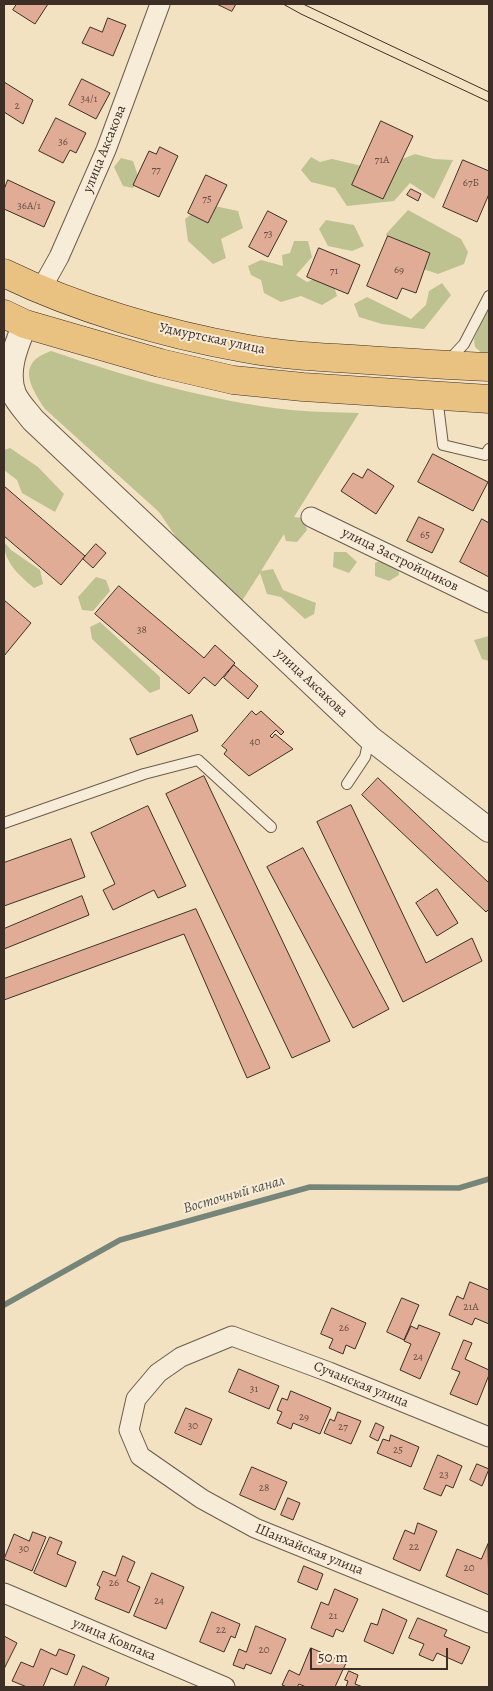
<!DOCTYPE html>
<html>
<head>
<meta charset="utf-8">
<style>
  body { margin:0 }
  #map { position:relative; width:493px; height:1691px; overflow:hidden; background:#f2e2c1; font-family:Alegreya,serif }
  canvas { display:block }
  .frame { position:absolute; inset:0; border:5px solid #3e2f26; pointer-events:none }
  .scale { position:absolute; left:310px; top:1648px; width:138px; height:22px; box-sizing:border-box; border:2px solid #3e2f26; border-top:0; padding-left:6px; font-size:15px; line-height:18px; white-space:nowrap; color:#3e2f26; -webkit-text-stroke:4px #f7ecd7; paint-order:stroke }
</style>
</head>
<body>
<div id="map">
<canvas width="493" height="1691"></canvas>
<div class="frame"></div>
<div class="scale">50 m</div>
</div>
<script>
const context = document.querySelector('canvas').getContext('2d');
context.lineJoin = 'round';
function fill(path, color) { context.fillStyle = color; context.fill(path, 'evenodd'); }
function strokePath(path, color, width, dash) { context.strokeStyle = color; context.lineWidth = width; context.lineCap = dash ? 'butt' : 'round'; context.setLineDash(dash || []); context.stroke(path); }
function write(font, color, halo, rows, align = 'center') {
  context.font = font + ' Alegreya,serif'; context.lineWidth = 4; context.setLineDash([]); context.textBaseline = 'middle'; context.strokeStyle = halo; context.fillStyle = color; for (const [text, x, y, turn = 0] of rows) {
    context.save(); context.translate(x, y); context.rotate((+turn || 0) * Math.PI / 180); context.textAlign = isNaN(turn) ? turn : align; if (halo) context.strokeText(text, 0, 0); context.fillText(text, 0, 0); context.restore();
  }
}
fill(new Path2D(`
  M415,154L434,159L453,160L434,199L410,183L394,201L347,206L335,188L311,182L301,170L311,157L320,162L332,159L362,166L390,179L402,159Z
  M121,158L133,161L139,179L133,188L123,186L114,167Z
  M205,204L238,211L243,228L221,239L226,258L213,264L188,241L185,219Z
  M408,210L461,239L468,252L464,264L438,274L417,267L391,248L386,234Z
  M326,220L354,225L364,246L352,251L328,246L319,229Z
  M294,241H308L312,257L296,275L307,282L319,277L333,283L337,296L322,305L301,296L281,302L264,293L261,280L251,275L248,266L261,260L283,266L282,255L290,253Z
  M442,283L451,295L424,329L382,324L359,317L354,304L367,297L411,319L426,305L429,291Z
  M489,306V354H483L475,347L474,339Z
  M51,351C128,377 209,401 291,410C313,412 336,412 359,413L294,517L303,518L307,530L297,542L286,541L284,534L261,571L273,569L283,590L316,603L314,614L305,619L281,597L267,594L260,573L240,604L188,555L159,512L45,409C30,386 16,363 51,351Z
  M10,448L38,467L64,494L55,512L22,493L17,480L4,470V450Z
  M4,542L11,550L40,570L43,584L34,588C19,575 4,563 4,542Z
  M334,552H346L357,562L349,573L333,567Z
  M385,558L398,563L399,575L389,581L375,576V563Z
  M96,577L106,580L110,591L93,611L82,610L78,597Z
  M100,622L160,677V689L150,693L92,639L90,627Z
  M489,636V661L482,659L474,640Z`), '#bec290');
strokePath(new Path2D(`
  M4,1305L120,1240L310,1187L459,1188L489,1179`), '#768579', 5.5);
const building = new Path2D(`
  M17,4H48L35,24L13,10Z
  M217,4H236L232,11Z
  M108,18L126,25L113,56L82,43L90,27L102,32Z
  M82,79L110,93L96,119L69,105Z
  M4,82L33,100L23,124L4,112Z
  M56,118L86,133L76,153L70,150L63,163L39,151Z
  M381,121L413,136L383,199L352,185Z
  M160,147L178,156L159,197L133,185L149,151L156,154Z
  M463,160L489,171V194L477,222L443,207Z
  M206,175L227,185L208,223L188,213Z
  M8,180L55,202L44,227L4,209V190Z
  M411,189L421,194L418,201L407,195Z
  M268,211L287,221L268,257L249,247Z
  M388,236L430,253L416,293L402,288L397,299L367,286Z
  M319,248L360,265L348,294L307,277Z
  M433,454L488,482L473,511L418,482Z
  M368,469L394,486L376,514L341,491L353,473L362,478Z
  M4,486L85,556L61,585L4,536Z
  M419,517L444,529L432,553L407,541Z
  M482,519L489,523V577L460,562Z
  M96,544L106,553L93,568L83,559Z
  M119,586L204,658L215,645L235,663L215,686L204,677L189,694L95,614Z
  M4,600L31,623L4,656Z
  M234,665L258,686L248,699L224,678Z
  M252,711L256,715L261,711L284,732L281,735L276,730L270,736L272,738L275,734L293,749L249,776L224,754L227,750L222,746Z
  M192,715L198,731L137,755L130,739Z
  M204,776L330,1041L292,1058L166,794Z
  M378,778L489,883V909L486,912L362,795Z
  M351,805L426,963L472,938L482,961L403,1002L317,822Z
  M148,806L186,886L158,898L154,890L113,910L103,890L115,884L91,833Z
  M71,839L85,877L4,906V863Z
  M303,848L389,1009L353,1028L267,867Z
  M437,889L458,923L437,936L416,903Z
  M82,896L89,915L4,949V929Z
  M196,909L270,1068L247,1078L184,934L4,1000V979Z
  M470,1282L489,1290V1324L475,1318L472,1325L449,1315L457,1296L463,1299Z
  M402,1298L419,1305L404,1340L387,1332Z
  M332,1308L366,1323L355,1349L346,1345L343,1354L329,1348L333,1339L321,1334Z
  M419,1325L440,1333L420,1379L400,1370L411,1344L404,1341L411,1326L417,1329Z
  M464,1340L472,1343L465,1359L489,1370V1375L477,1405L450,1394L460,1372L452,1369Z
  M239,1369L279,1386L269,1409L229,1392Z
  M291,1391L331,1408L320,1434L293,1423L291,1429L277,1423L282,1412L277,1410L282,1398L287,1400Z
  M186,1408L212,1419L201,1445L175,1433Z
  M338,1412L361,1421L351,1444L324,1433L330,1419L334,1421Z
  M376,1423L384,1427L378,1441L370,1437Z
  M391,1435L419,1447L411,1467L377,1453L383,1439L389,1441Z
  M438,1455L462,1466L453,1488L446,1485L441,1496L424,1489Z
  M477,1464L489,1469L482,1486L470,1480Z
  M252,1467L287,1482L275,1510L240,1495Z
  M288,1498L300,1503L293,1520L281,1515Z
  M418,1523L437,1531L420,1571L393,1559L405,1530L414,1534Z
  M33,1532L46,1537L32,1571L4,1559L14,1534L29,1541Z
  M50,1537L62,1542L57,1554L76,1562L66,1587L34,1573Z
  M488,1544L489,1595L446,1576L457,1549L481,1559Z
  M123,1556L135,1562L127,1581L140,1587L129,1613L95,1599L100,1587L97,1585L103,1571L115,1576Z
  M304,1566L323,1574L317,1590L298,1582Z
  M152,1573L184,1587L166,1629L134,1616Z
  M335,1589L358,1599L343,1632L336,1629L333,1637L311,1628L321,1602L328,1605Z
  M383,1609L407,1620L393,1654L364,1641L371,1623L377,1625Z
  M212,1612L240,1624L235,1638L231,1636L224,1652L200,1642Z
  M418,1618L447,1630L444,1636L470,1647L462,1664L437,1653L433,1661L419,1655L424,1644L409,1638Z
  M256,1626L286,1639L271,1674L246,1664L244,1669L233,1665L239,1649L246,1652Z
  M4,1636L17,1643L4,1669Z
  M311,1648L346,1663L335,1687H306L299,1684L297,1687H287L282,1685L289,1670L299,1675Z
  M41,1649L56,1656L59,1649L75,1655L67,1675L51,1668L43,1687H27L12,1681L21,1662L33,1667Z
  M83,1666L109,1678L105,1687H74Z
  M349,1671L358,1675L355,1684L363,1687H346L348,1681L345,1680Z`);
fill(building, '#e1ac96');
strokePath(building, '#3e2f26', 1);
const service = new Path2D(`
  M449,360L464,344L489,296
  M437,397L443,445L485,455L489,449
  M347,784L365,757L369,739
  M4,823L144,774L198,760L271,827`);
const minor = new Path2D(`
  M40,291L59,257L106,150L160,4
  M311,517L489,603
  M489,1437L329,1372L232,1336L181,1357L158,1373L136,1399L129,1430L140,1456L202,1499L255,1528L489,1623
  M4,1593L225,1687`);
const tertiary = new Path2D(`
  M25,324C16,346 5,371 14,394C18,403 27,412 33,420L370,738L489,830`);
const primary = new Path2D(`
  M4,273C76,308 164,334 243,348C279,355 316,357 353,359C398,362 444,365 489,367
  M4,314L25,324L160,363L233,380L303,387L489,399`);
strokePath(service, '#6b5c4d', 12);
strokePath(minor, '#6b5c4d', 21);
strokePath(tertiary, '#6b5c4d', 26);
strokePath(primary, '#3e2f26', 29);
strokePath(service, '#f7ecd7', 10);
strokePath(minor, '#f7ecd7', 19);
strokePath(tertiary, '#f7ecd7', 24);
strokePath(primary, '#e9c180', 28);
strokePath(new Path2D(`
  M283,4L301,14L489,102
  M303,4L489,92`), '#3e2f26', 1);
write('11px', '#674e42', null, [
  ["34/1",89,99],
  ["2",17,106],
  ["36",63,142],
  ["71А",382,160],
  ["77",156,170],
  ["67Б",471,183],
  ["75",207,199],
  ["36А/1",29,206],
  ["73",268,234],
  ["69",399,270],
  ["71",334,271],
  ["65",425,535],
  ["38",142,630],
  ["40",255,742],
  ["21А",471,1307],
  ["26",344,1328],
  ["24",418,1357],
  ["31",254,1389],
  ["29",304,1417],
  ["30",193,1426],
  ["27",343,1427],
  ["25",398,1450],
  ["23",444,1475],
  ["28",264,1488],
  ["22",414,1547],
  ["30",24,1549],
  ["20",469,1568],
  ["26",114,1583],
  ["24",159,1601],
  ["21",333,1616],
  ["22",221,1630],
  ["20",264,1650]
]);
write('14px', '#3e2f26', '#f7ecd7', [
  ["улица Аксакова",105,149,-68],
  ["Удмуртская улица",212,339,12],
  ["улица Застройщиков",400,560,26],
  ["улица Аксакова",311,683,43],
  ["Сучанская улица",361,1385,22],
  ["Шанхайская улица",309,1550,22],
  ["улица Ковпака",114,1640,23]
]);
write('italic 15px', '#555348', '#f7ecd7', [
  ["Восточный канал",234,1195,-16]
]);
</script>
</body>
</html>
